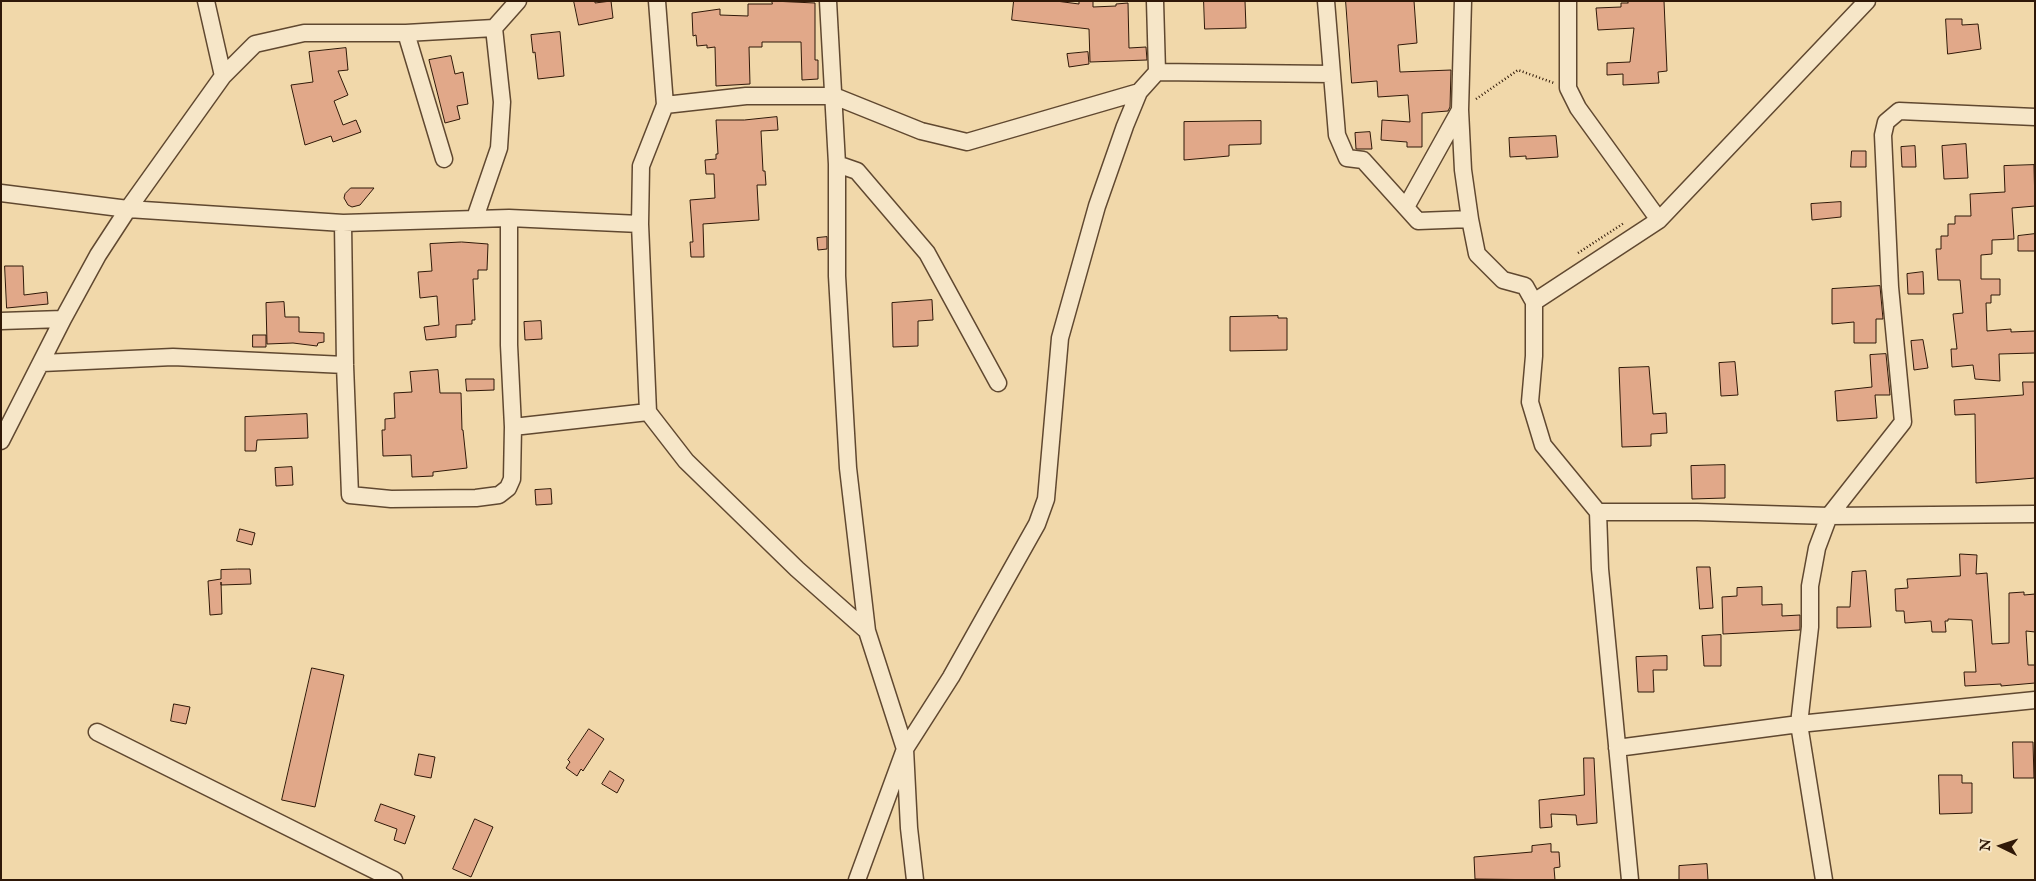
<!DOCTYPE html>
<html>
<head>
<meta charset="utf-8">
<style>
  body { margin:0 }
  #map { position:relative; width:2036px; height:881px; overflow:hidden; background:#f1d8aa; font-family:"IM FELL English",serif }
  canvas { display:block }
  .frame { position:absolute; inset:0; border:2px solid #2f1808; pointer-events:none }
  .north { position:absolute; left:1976px; top:821px; width:50px; height:50px; -webkit-text-stroke:4px #f6e6c8; paint-order:stroke; rotate:274deg; font-size:14px; font-weight:700; line-height:20px; text-align:center; color:#2f1808 }
  .north::after { content:''; display:block; margin:auto; width:18px; height:22px; background:#2f1808; clip-path:polygon(50% 0,100% 100%,50% 72%,0 100%) }
</style>
</head>
<body>
<div id="map">
<canvas width="2036" height="881"></canvas>
<div class="frame"></div>
<div class="north">N</div>
</div>
<script>
const context = document.querySelector('canvas').getContext('2d');
context.lineJoin = 'round';
function fill(path, color) { context.fillStyle = color; context.fill(path, 'evenodd'); }
function strokePath(path, color, width, dash) { context.strokeStyle = color; context.lineWidth = width; context.lineCap = dash ? 'butt' : 'round'; context.setLineDash(dash || []); context.stroke(path); }
const building = new Path2D(`
  M574,1H595V3L611,1L613,18L579,25Z
  M772,1L815,3V60H818V79L802,80L801,42H762V47H749L750,84L716,86L715,47L707,48V45L697,46L696,35L693,36L692,13L720,9V15L748,16V4H772Z
  M1014,1H1056L1079,4V1H1093V7L1116,6V4L1128,3L1129,48L1146,47L1147,60L1090,62L1089,29L1012,20Z
  M1204,1H1245L1246,28L1205,29Z
  M1346,1H1414L1417,43L1398,45L1400,72L1451,70L1450,107L1448,111L1422,113V147H1407V142L1381,140L1382,120L1410,122L1408,95L1378,97L1377,81L1352,83Z
  M1627,1H1664L1667,71L1658,72L1659,83L1623,85V74L1607,75V63L1630,62L1634,28L1598,30L1596,8L1621,7V3H1628Z
  M1946,19H1962V25L1978,24L1981,49L1948,54Z
  M560,32L564,76L538,79L535,52L533,53L531,35Z
  M346,48L348,70L338,71L348,95L334,101L343,125L356,120L361,132L333,142L331,136L305,145L291,85L313,82L309,52Z
  M1088,52L1089,64L1069,67L1067,54Z
  M451,56L455,74L463,72L468,104L457,106L460,119L445,123L429,60Z
  M777,117L778,130L761,131L763,171H765L766,185H757L759,220L703,224L704,257H691L690,242H693L690,200L715,198L714,174H706L705,160L716,159V154H718L716,120H744Z
  M1261,121V144L1229,145V156L1184,160V122Z
  M1370,132L1372,149H1356L1355,133Z
  M1556,136L1558,157L1526,159V156L1510,157L1509,138Z
  M1966,144L1968,178L1944,179L1942,146Z
  M1915,146L1916,167H1902L1901,147Z
  M1852,151H1866V167H1851Z
  M2034,165L2035,206L2012,208L2014,239L1992,240V254L1981,255V279H2000V295H1991V303H1986L1987,331L2011,329V332L2035,331V353L1999,354L2000,381L1975,379L1973,365L1952,367L1951,349H1957L1953,314L1963,313L1960,280H1938L1936,249H1941V236H1948V224H1955V216H1971L1970,194L2005,192L2004,166Z
  M351,188H374L360,205L352,207L348,205L344,198L345,194Z
  M1841,202V217L1812,220L1811,204Z
  M2035,234V251H2018V236Z
  M827,237V249L818,250L817,238Z
  M462,242L488,244L487,270H478V279H473L475,320H472V324L456,325V337L426,340L424,327L439,325L437,296L420,298L418,272L432,271L430,244Z
  M5,266H23L24,295L47,292L48,304L7,308Z
  M1923,272L1924,294H1908L1907,274Z
  M1880,286L1883,319H1876V343H1854V322L1832,324V289Z
  M932,300L933,320L918,321V346L893,347L892,303Z
  M284,302L285,317H299V332L324,333V342L318,343L317,346L293,343L267,344L266,303Z
  M1278,316V318H1287V350L1230,351V317Z
  M541,321L542,339L525,340L524,322Z
  M253,335H266V347H253Z
  M1923,340L1928,368L1914,370L1911,341Z
  M1886,354L1890,395H1875L1877,418L1837,421L1835,391L1872,387L1870,355Z
  M1735,362L1738,395L1721,396L1719,363Z
  M1649,367L1653,414L1666,413L1667,433L1651,434V446L1622,447L1619,368Z
  M438,370L440,393H461L462,430H463L467,468L433,472V476L412,477L411,455L383,456L382,430H385V419L395,418L394,393L412,392L410,372Z
  M466,379H494V390L467,391Z
  M2023,382H2035V478L1976,483L1975,414L1955,415L1954,400L2023,395Z
  M307,414L308,438L257,440L256,451H245V417Z
  M1725,465V498L1692,499L1691,466Z
  M292,467L293,485L276,486L275,468Z
  M551,489L552,504L536,505L535,490Z
  M240,529L255,533L252,545L237,541Z
  M1960,554L1977,555L1976,574L1987,573L1992,644L2009,643V593L2024,592V595L2035,594V632L2026,631L2028,665H2035V683L2001,686V684L1965,686L1964,672H1976L1972,620L1948,619V621H1945L1946,632H1932L1931,621L1905,623L1904,611H1896L1895,589L1908,588L1907,579L1960,576Z
  M1697,567H1710L1713,608L1700,609Z
  M238,569H250L251,584L221,585V582L222,614L210,615L208,581L221,579V570Z
  M1866,571L1871,627L1837,628V607H1850L1852,572Z
  M1762,587V605L1782,604V616L1800,615V630L1723,634L1722,597L1737,596V588Z
  M1721,635V666H1704L1702,636Z
  M1667,656V670H1653L1654,692H1638L1636,657Z
  M312,668L344,675L315,807L282,800Z
  M174,704L190,707L186,724L171,721Z
  M589,729L604,739L583,771L581,769L577,776L566,768L570,762L568,760Z
  M2013,742H2033L2034,778H2014Z
  M419,754L435,757L431,778L415,775Z
  M1584,758H1594L1597,823L1577,825L1576,815L1551,814L1552,827L1540,828L1539,800L1584,795Z
  M610,771L624,780L617,793L602,784Z
  M1939,775H1962V783H1972V813L1940,814Z
  M381,804L415,816L405,844L394,840L397,829L375,821Z
  M475,819L493,827L471,877L453,869Z
  M1551,844V852H1559L1560,867L1554,868L1555,880L1475,879L1474,857L1532,852V846Z
  M1707,864L1708,880H1679V866Z`);
fill(building, '#e1a889');
strokePath(building, '#2f1808', 1);
const street = new Path2D(`
  M206,1L223,76
  M657,1L665,105L641,166L640,224L648,412L686,461L797,569L867,631
  M828,1L837,164V276L848,468L867,631L905,749L909,828L915,880
  M1326,1L1337,135L1347,158L1363,160L1418,221L1470,219L1477,254L1503,280L1525,286L1534,302V356L1530,402L1543,445L1598,512L1600,569L1630,880
  M1568,1V88L1578,108L1659,220
  M406,33L444,159
  M1157,72L1331,74
  M665,105L746,96H834L921,131L967,142L1139,92
  M1460,110L1463,170L1470,219
  M837,164L857,171L927,253L998,383
  M1,193L128,209L343,223L345,365L350,495L391,499L476,498L499,495L508,488L512,479L513,427L509,345V218
  M1406,207L1460,110L1463,1
  M475,218L499,148L502,102L494,28L518,1
  M343,223L509,218L640,224
  M1534,302L1659,220L1867,1
  M1,321L63,319
  M42,363L173,357L345,365
  M513,427L648,412
  M1,441L63,319L98,255L128,209L223,76L255,44L304,33H406L494,28
  M1598,512H1697L1829,516L2035,514
  M97,732L394,880
  M1617,748L1799,724L2035,700
  M857,880L905,749L951,677L1037,524L1046,499L1060,338L1097,206L1125,126L1139,92L1157,72L1155,1
  M1824,880L1799,724L1810,627V586L1817,548L1829,516L1903,422L1890,287L1883,135L1886,122L1899,111L2035,117`);
strokePath(street, '#604830', 19);
strokePath(new Path2D(`
  M1476,99L1518,70L1554,83
  M1578,253L1624,223`), '#2f1808', 2.5, [1, 2.5]);
strokePath(street, '#f6e6c8', 16);
</script>
</body>
</html>
